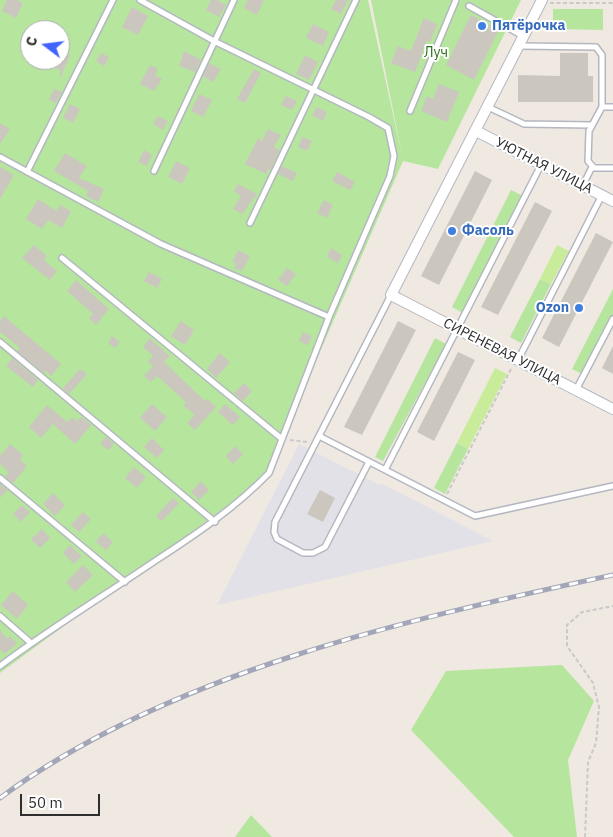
<!DOCTYPE html>
<html>
<head>
<meta charset="utf-8">
<style>
  body { margin:0 }
  #map { position:relative; width:613px; height:837px; overflow:hidden; background:#efe9e1; font-family:"IBM Plex Sans",sans-serif }
  canvas { display:block }
  .north { position:absolute; left:20px; top:20px; width:50px; height:50px; box-sizing:border-box; background:#fff; border:1px solid #ababab; border-radius:50%; rotate:285deg; font-size:14px; font-weight:700; line-height:20px; text-align:center; color:#2e2e2e }
  .north::after { content:''; display:block; margin:auto; width:18px; height:22px; background:#4264fb; clip-path:polygon(50% 0,100% 100%,50% 72%,0 100%) }
  .scale { position:absolute; left:20px; top:794px; width:80px; height:22px; box-sizing:border-box; border:2px solid #2e2e2e; border-top:0; padding-left:6px; font-size:15px; line-height:18px; white-space:nowrap; color:#2e2e2e; -webkit-text-stroke:4px #fff; paint-order:stroke }
</style>
</head>
<body>
<div id="map">
<canvas width="613" height="837"></canvas>
<div class="north">С</div>
<div class="scale">50 m</div>
</div>
<script>
const context = document.querySelector('canvas').getContext('2d');
context.lineJoin = 'round';
function fill(path, color) { context.fillStyle = color; context.fill(path, 'evenodd'); }
function strokePath(path, color, width, dash) { context.strokeStyle = color; context.lineWidth = width; context.lineCap = dash ? 'butt' : 'round'; context.setLineDash(dash || []); context.stroke(path); }
function write(font, color, halo, rows, align = 'center') {
  context.font = font + ' "IBM Plex Sans",sans-serif'; context.lineWidth = 4; context.setLineDash([]); context.textBaseline = 'middle'; context.strokeStyle = halo; context.fillStyle = color; for (const [text, x, y, turn = 0] of rows) {
    context.save(); context.translate(x, y); context.rotate((+turn || 0) * Math.PI / 180); context.textAlign = isNaN(turn) ? turn : align; if (halo) context.strokeText(text, 0, 0); context.fillText(text, 0, 0); context.restore();
  }
}
fill(new Path2D(`
  M299,444L380,485L381,483L493,541L217,605Z`), '#e3e1e8');
fill(new Path2D(`
  M0,0H368L403,160L371,0H521L438,169L403,161L265,478L0,673ZM30,30H60V60H30Z
  M553,9H603V30L553,29Z
  M511,190L523,196L463,313L452,307Z
  M540,279L551,284L521,343L510,337Z
  M613,289V314L582,374L572,369Z
  M435,338L446,344L383,461L375,457Z
  M457,443L468,449L445,494L434,488Z
  M562,665L594,701L568,760L577,837H514L411,730L446,671Z
  M251,815L272,837H235Z`), '#b6e59e');
fill(new Path2D(`
  M557,245L569,251L551,284L540,279Z
  M495,368L507,374L468,449L457,443Z`), '#c9ec9a');
fill(new Path2D(`
  M7,0H17L23,3L16,18L2,11Z
  M211,0H217L226,5L219,17L206,10Z
  M248,0H264L257,15L244,8Z
  M336,0H348L341,14L331,9Z
  M132,7L148,16L138,35L122,27Z
  M471,15L499,30L474,80L446,65Z
  M424,18L437,24L430,42L427,41L415,72L391,63L398,46L411,51Z
  M313,24L329,32L323,46L306,38Z
  M60,51L70,55L60,79V70L36,60H60Z
  M184,51L201,60L195,72L179,66Z
  M101,53L109,57L104,66L96,61Z
  M560,53H588V76H593V102H518V75L560,76Z
  M305,55L318,62L309,80L296,74Z
  M209,63L221,69L213,82L203,76Z
  M150,65L158,69L155,75L162,79L154,91L140,84Z
  M254,69L261,73L245,103L237,99Z
  M439,84L459,92L447,122L421,111L427,96L433,99Z
  M54,89L62,92L56,103L49,100Z
  M199,94L212,100L203,117L191,111Z
  M286,96L297,101L292,110L281,105Z
  M70,104L80,109L73,123L63,118Z
  M317,107L327,112L323,121L312,115Z
  M158,116L168,121L163,130L153,124Z
  M0,123L10,129L0,144Z
  M268,129L281,135L274,147L280,150L270,170L268,169L266,174L245,164L258,138L262,141Z
  M302,137L312,141L307,151L298,147Z
  M144,150L152,155L147,166L138,162Z
  M65,153L87,166L79,178L104,189L98,202L86,196L88,191L54,171Z
  M176,161L190,168L182,184L168,177Z
  M282,166L297,173L293,181L278,174Z
  M0,167L14,175L0,199Z
  M475,171L492,180L439,285L421,276Z
  M337,172L355,182L350,190L332,181Z
  M238,184L257,194L242,214L233,209L241,196L234,191Z
  M38,199L56,211L60,205L71,211L62,228L48,220L42,229L26,219Z
  M324,200L333,205L327,218L317,213Z
  M535,202L552,211L498,315L481,307Z
  M596,233L613,242L559,347L542,338Z
  M34,245L47,256L44,260L57,271L50,280L22,258Z
  M331,248L342,255L338,263L327,257Z
  M238,250L250,256L242,271L234,268L236,264L232,262Z
  M287,268L296,274L287,286L278,280Z
  M149,272L162,279L157,288L144,281Z
  M76,280L109,309L96,325L89,318L93,314L67,291Z
  M4,316L61,364L51,376L46,371L44,373L17,351L20,348L0,332V321Z
  M181,321L194,330L185,345L171,336Z
  M398,321L416,330L362,435L344,427Z
  M303,332L312,336L308,345L299,341Z
  M112,336L120,342L115,348L108,343Z
  M150,338L170,356L164,362L205,401L207,399L216,407L195,430L187,423L195,415L183,405L186,402L157,376L151,382L144,376L153,366L148,362L153,356L143,347Z
  M613,346V374L602,368Z
  M458,352L475,360L434,441L417,432Z
  M220,353L230,362L216,378L207,369Z
  M12,358L38,380L33,387L6,366Z
  M80,369L87,374L69,394L63,388Z
  M244,383L252,391L243,401L234,393Z
  M152,404L167,417L155,431L140,418Z
  M225,404L240,417L233,425L218,412Z
  M47,405L67,422L72,417L77,421L81,417L91,425L75,444L53,424L41,438L29,427Z
  M106,437L114,444L108,450L100,444Z
  M152,438L164,450L157,458L144,447Z
  M10,444L23,455L20,460L27,466L13,483L5,477L9,472L0,464V456Z
  M235,446L243,454L233,464L226,456Z
  M134,467L146,477L137,488L125,478Z
  M201,481L209,490L199,500L191,492Z
  M0,484L7,490L0,498Z
  M320,490L335,498L323,522L307,514Z
  M53,493L65,505L55,516L43,504Z
  M173,498L179,503L162,521L156,516Z
  M22,505L30,512L21,522L13,514Z
  M83,512L91,519L79,532L71,525Z
  M42,529L50,538L40,548L31,539Z
  M103,533L113,542L106,550L96,542Z
  M70,545L82,556L74,564L63,553Z
  M83,565L93,575L75,592L66,582Z
  M13,591L28,605L17,619L1,605Z
  M0,630L7,639L10,636L17,644L4,654L0,649Z`), '#cbc7bf');
const lane = new Path2D(`
  M469,6L523,36
  M519,46L596,47L602,55V107
  M488,107L524,124L591,125
  M613,107H602L589,131L588,161L594,168H613
  M410,111L456,0
  M0,157L161,244L329,317
  M154,171L234,0
  M27,172L113,0
  M583,185L592,167
  M250,223L356,0
  M62,258L282,439
  M391,295L319,436L475,516L613,486
  M0,342L215,522
  M518,360L602,195
  M576,390L613,319
  M319,436L275,522L274,532L277,539L303,553H313L325,547L369,462
  M385,470L541,165
  M0,478L125,582
  M0,616L31,643
  M0,666C51,628 105,595 158,559C198,533 236,507 269,473L329,317L390,176L394,156L388,128L369,117L214,41L140,0`);
const street = new Path2D(`
  M542,0L391,295L613,409
  M476,131L613,201`);
strokePath(lane, '#b4b7c1', 8);
strokePath(street, '#b4b7c1', 12);
strokePath(new Path2D(`
  M550,3H613
  M290,440L308,442
  M447,494L511,369
  M585,837L588,762L596,743L599,707L593,683L567,646V625L582,612L613,606`), '#c9c9c9', 2, [4, 2.5]);
strokePath(lane, '#fff', 5);
strokePath(street, '#fff', 10);
const rail = new Path2D(`
  M0,798C170,672 409,619 613,575`);
strokePath(rail, '#a3a6b8', 5);
strokePath(rail, '#fff', 3, [9]);
for (const [x, y, r, color] of [
  [482,26,5,"#3f7fe0"],
  [452,231,5,"#3f7fe0"],
  [579,308,5,"#3f7fe0"]
]) { const dot = new Path2D(); dot.arc(x, y, r, 0, 2 * Math.PI); context.fillStyle = color; context.fill(dot); strokePath(dot, '#fff', 2); }
write('bold 14px', '#366cbe', '#fff', [
  ["Пятёрочка",492,26],
  ["Фасоль",462,231],
  ["Ozon",569,308,"right"]
], 'left');
write('14px', '#2c6e1b', '#fff', [
  ["Луч",436,53]
]);
write('14px', '#2e2e2e', '#fff', [
  ["УЮТНАЯ УЛИЦА",544,166,27],
  ["СИРЕНЕВАЯ УЛИЦА",502,352,27]
]);
</script>
</body>
</html>
